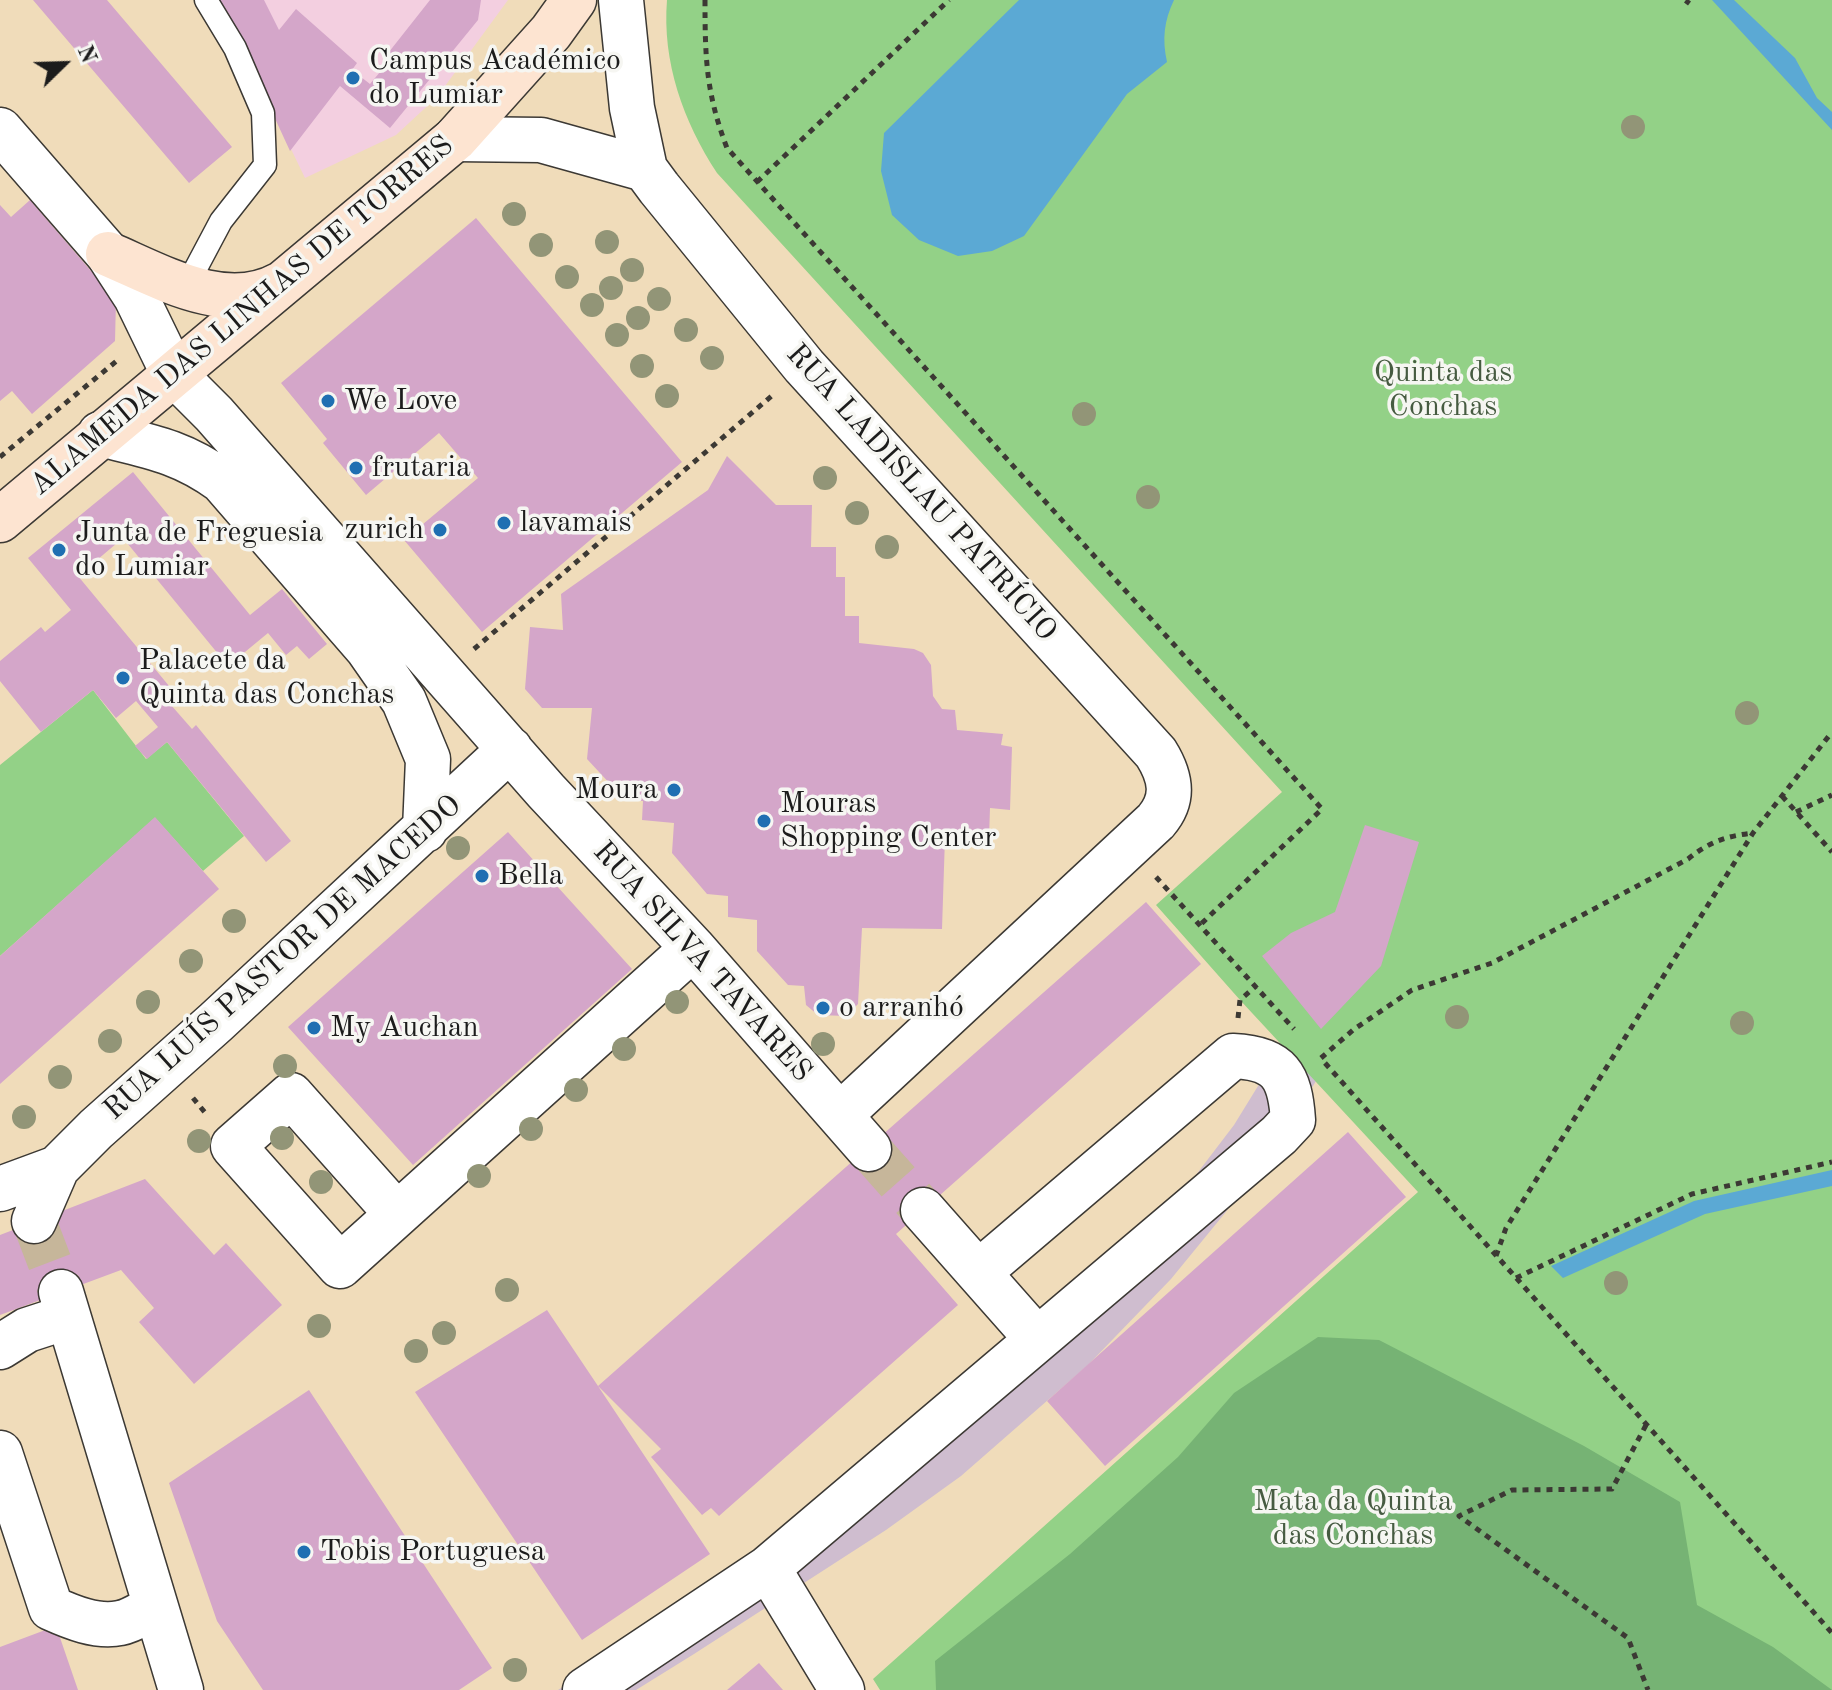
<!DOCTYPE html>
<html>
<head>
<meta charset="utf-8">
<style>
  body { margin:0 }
  #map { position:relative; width:1832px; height:1690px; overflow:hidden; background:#f0dcba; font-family:"Old Standard TT",serif }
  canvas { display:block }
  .north { position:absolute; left:24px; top:24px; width:80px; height:80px; -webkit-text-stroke:6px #f6f6f2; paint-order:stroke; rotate:67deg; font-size:22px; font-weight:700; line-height:32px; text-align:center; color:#1c1c1c }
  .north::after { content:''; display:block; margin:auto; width:28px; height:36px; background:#1c1c1c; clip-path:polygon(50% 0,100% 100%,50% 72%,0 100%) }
</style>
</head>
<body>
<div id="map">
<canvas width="1832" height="1690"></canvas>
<div class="north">N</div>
</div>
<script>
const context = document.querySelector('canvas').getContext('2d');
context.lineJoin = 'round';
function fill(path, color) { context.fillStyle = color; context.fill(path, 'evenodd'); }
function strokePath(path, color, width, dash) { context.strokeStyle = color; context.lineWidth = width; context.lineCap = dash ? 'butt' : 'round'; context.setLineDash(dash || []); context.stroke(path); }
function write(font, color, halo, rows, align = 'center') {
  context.font = font + ' "Old Standard TT",serif'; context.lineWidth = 7; context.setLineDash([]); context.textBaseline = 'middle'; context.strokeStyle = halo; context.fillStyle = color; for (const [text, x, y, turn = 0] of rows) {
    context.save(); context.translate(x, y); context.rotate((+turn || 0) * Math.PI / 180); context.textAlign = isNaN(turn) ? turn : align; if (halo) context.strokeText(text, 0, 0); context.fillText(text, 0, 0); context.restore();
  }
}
fill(new Path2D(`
  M214,0H508L437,97L396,135L305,178L248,60Z`), '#f3cfe0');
fill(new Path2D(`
  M1322,982L1363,1003L1313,1086L1271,1151L1225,1213L1171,1279L1088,1365L961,1476L886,1530L694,1654L636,1690H558L785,1542L1189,1184L1234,1125Z`), '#cfbdcf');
fill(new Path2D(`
  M667,0H1832V1690H880L873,1679L1418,1192L1240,1000L1156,905L1282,792L717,173C683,121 662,62 667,0Z
  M93,690L146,759L167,742L244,836L203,871L155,818L0,956V765Z`), '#93d187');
fill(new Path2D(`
  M1318,1337L1379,1340L1584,1446L1680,1502L1697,1605L1773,1647L1832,1690H936L935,1661L1070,1554L1178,1457L1234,1393Z`), '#76b374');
fill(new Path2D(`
  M1019,0H1174C1164,21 1162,39 1167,62L1127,94L1024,236L992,251L958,256L919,240L892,215L881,171L884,133Z
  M1712,0H1734L1795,58L1817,98L1832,112V130Z
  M1832,1170V1186L1705,1214L1563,1278L1551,1266L1694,1201Z`), '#5ba9d4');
fill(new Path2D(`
  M33,0H107L232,147L189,183Z
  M214,0H264L279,30L296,9L357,63L352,70L370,84L390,60L385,57L430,0H481L478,20L390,128L340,86L290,151L248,60Z
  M30,200L116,300L115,341L32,414L12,391L0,401V205L11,217Z
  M476,218L682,462L482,632L404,540L478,478L439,433L366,495L323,443L327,439L281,383Z
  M727,456L776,505H812L811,547H836V577H845V616H859V643L914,649L923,653L931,665L933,696L942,709L955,710L957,730L1003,734L1001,745L1012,747L1010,810L990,808L989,838L945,837L942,929L862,928L858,1004L846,1016L818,1015L806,1005L804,986L788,985L757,951V920L728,917V896L707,894L672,853L674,823L642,820L643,801L625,800L587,759L592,708H542L525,689L530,627L563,630L561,594L708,490Z
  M133,472L250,615L282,589L327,644L309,659L297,646L286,655L268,633L228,666L123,538L78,576L179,698L171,705L192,729L196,725L291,841L266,862L167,742L147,759L135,746L158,727L136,701L116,718L93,690L41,732L0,681V661L41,627L45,632L71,610L28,558Z
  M155,817L219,889L0,1084V956Z
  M1365,825L1419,842L1381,966L1321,1029L1262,956L1291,933L1335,912Z
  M508,832L632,969L413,1165L288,1027Z
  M1146,902L1201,964L896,1234L958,1305L719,1516L711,1508L702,1515L651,1457L661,1449L598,1386L710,1554L582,1640L415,1392L547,1310L598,1386Z
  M1348,1132L1406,1197L1105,1466L1047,1401Z
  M145,1179L214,1255L226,1243L282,1305L194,1384L139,1322L154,1308L121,1270L0,1315V1235Z
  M309,1390L492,1668L459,1690H263L217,1621L169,1483Z
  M56,1626L78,1690H0V1647Z
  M759,1663L783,1690H727Z`), '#d4a6c9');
strokePath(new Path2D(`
  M869,1149L923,1210
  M34,1221L61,1292`), '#c6b69a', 44, [44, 22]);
const lane = new Path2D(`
  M186,287L221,221L265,165L263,113L235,48L206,0`);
const street = new Path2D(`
  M621,0L632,108L645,169L659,188L804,366L1156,753C1171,777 1175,799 1156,821L840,1115
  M0,130L108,254L136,297L173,373L214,414L546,791L693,948L869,1149
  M455,139L541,140L645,169
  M100,434C148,446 181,451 222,481L367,648L404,701L428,759L425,830
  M0,1189L57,1168
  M923,1210L1037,1339
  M396,1213L291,1095L233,1146L340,1266L693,948
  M34,1221L57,1168L96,1129L216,1022L510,749
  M61,1292L181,1690
  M0,1347L27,1330L67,1317
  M0,1453L51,1608C71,1617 97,1628 120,1623C132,1621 144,1612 155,1607
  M768,1568L842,1690
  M585,1690L768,1568L1279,1135L1293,1120C1290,1076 1280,1058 1233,1056L979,1272`);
const secondary = new Path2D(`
  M108,254C160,276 225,315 281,284
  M0,520L455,139L551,32L574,0`);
strokePath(lane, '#3c3934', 25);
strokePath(street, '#3c3934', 47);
strokePath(secondary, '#3c3934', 47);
strokePath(new Path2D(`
  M705,0C705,58 706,93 727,148L1322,809L1201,924
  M1686,4L1689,0
  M757,182L949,0
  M0,457L119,359
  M474,649L774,394
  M1782,796L1832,852
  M1796,812L1832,795
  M1156,877L1294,1029
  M1238,1018L1240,1000L1256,986
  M1321,1058L1353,1030L1412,990L1492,963L1688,859C1709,842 1726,836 1753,833
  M1325,1063L1832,1633
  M193,1098L207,1115
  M1496,1256L1506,1228L1753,833L1832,732
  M1516,1278L1692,1194L1832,1162
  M1646,1425L1612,1489L1512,1490L1459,1516L1628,1638L1648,1690`), '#3c3934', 5, [6, 6]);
strokePath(lane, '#fff', 22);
strokePath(street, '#fff', 44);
strokePath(secondary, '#fde4d1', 44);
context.fillStyle = '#929577';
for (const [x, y] of [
  [1633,127],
  [514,214],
  [607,242],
  [541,245],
  [632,270],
  [567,277],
  [611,288],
  [659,299],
  [592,305],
  [638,318],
  [686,330],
  [617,335],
  [712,358],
  [642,366],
  [667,396],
  [1084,414],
  [825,478],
  [1148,497],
  [857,513],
  [887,547],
  [1747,713],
  [458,848],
  [234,921],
  [191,961],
  [148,1002],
  [677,1002],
  [1457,1017],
  [1742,1023],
  [110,1041],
  [823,1044],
  [624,1049],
  [285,1066],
  [60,1077],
  [576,1090],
  [24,1117],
  [531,1129],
  [282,1138],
  [199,1141],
  [479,1176],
  [321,1182],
  [1616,1283],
  [507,1290],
  [319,1326],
  [444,1333],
  [416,1351],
  [515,1670]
]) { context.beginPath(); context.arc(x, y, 12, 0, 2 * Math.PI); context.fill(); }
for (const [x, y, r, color] of [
  [353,78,8,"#1f6fb2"],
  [328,401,8,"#1f6fb2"],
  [356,468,8,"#1f6fb2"],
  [504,523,8,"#1f6fb2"],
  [440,530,8,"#1f6fb2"],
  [59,550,8,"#1f6fb2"],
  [123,678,8,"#1f6fb2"],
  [674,790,8,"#1f6fb2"],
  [764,821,8,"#1f6fb2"],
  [482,876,8,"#1f6fb2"],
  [823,1008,8,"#1f6fb2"],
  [314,1028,8,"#1f6fb2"],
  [304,1552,8,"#1f6fb2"]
]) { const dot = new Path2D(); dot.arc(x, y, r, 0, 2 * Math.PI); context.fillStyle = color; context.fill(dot); strokePath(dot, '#f6f6f2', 3); }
write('30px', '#1c1c1c', '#f6f6f2', [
  ["Campus Académico",369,61],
  ["do Lumiar",369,95],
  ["We Love",344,401],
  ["frutaria",372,468],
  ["lavamais",520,523],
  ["zurich",424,530,"right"],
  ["Junta de Freguesia",75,533],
  ["do Lumiar",75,567],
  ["Palacete da",139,661],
  ["Quinta das Conchas",139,695],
  ["Moura",658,790,"right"],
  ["Mouras",780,804],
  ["Shopping Center",780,838],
  ["Bella",498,876],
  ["o arranhó",839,1008],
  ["My Auchan",330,1028],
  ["Tobis Portuguesa",320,1552]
], 'left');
write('30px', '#1c1c1c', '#f6f6f2', [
  ["ALAMEDA DAS LINHAS DE TORRES",242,316,-40],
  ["RUA LADISLAU PATRÍCIO",921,493,48],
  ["RUA LUÍS PASTOR DE MACEDO",283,958,-42],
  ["RUA SILVA TAVARES",702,962,48]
]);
write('30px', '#465b41', '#f6f6f2', [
  ["Quinta das",1443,373],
  ["Conchas",1443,407],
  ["Mata da Quinta",1353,1502],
  ["das Conchas",1353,1536]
]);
</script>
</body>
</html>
